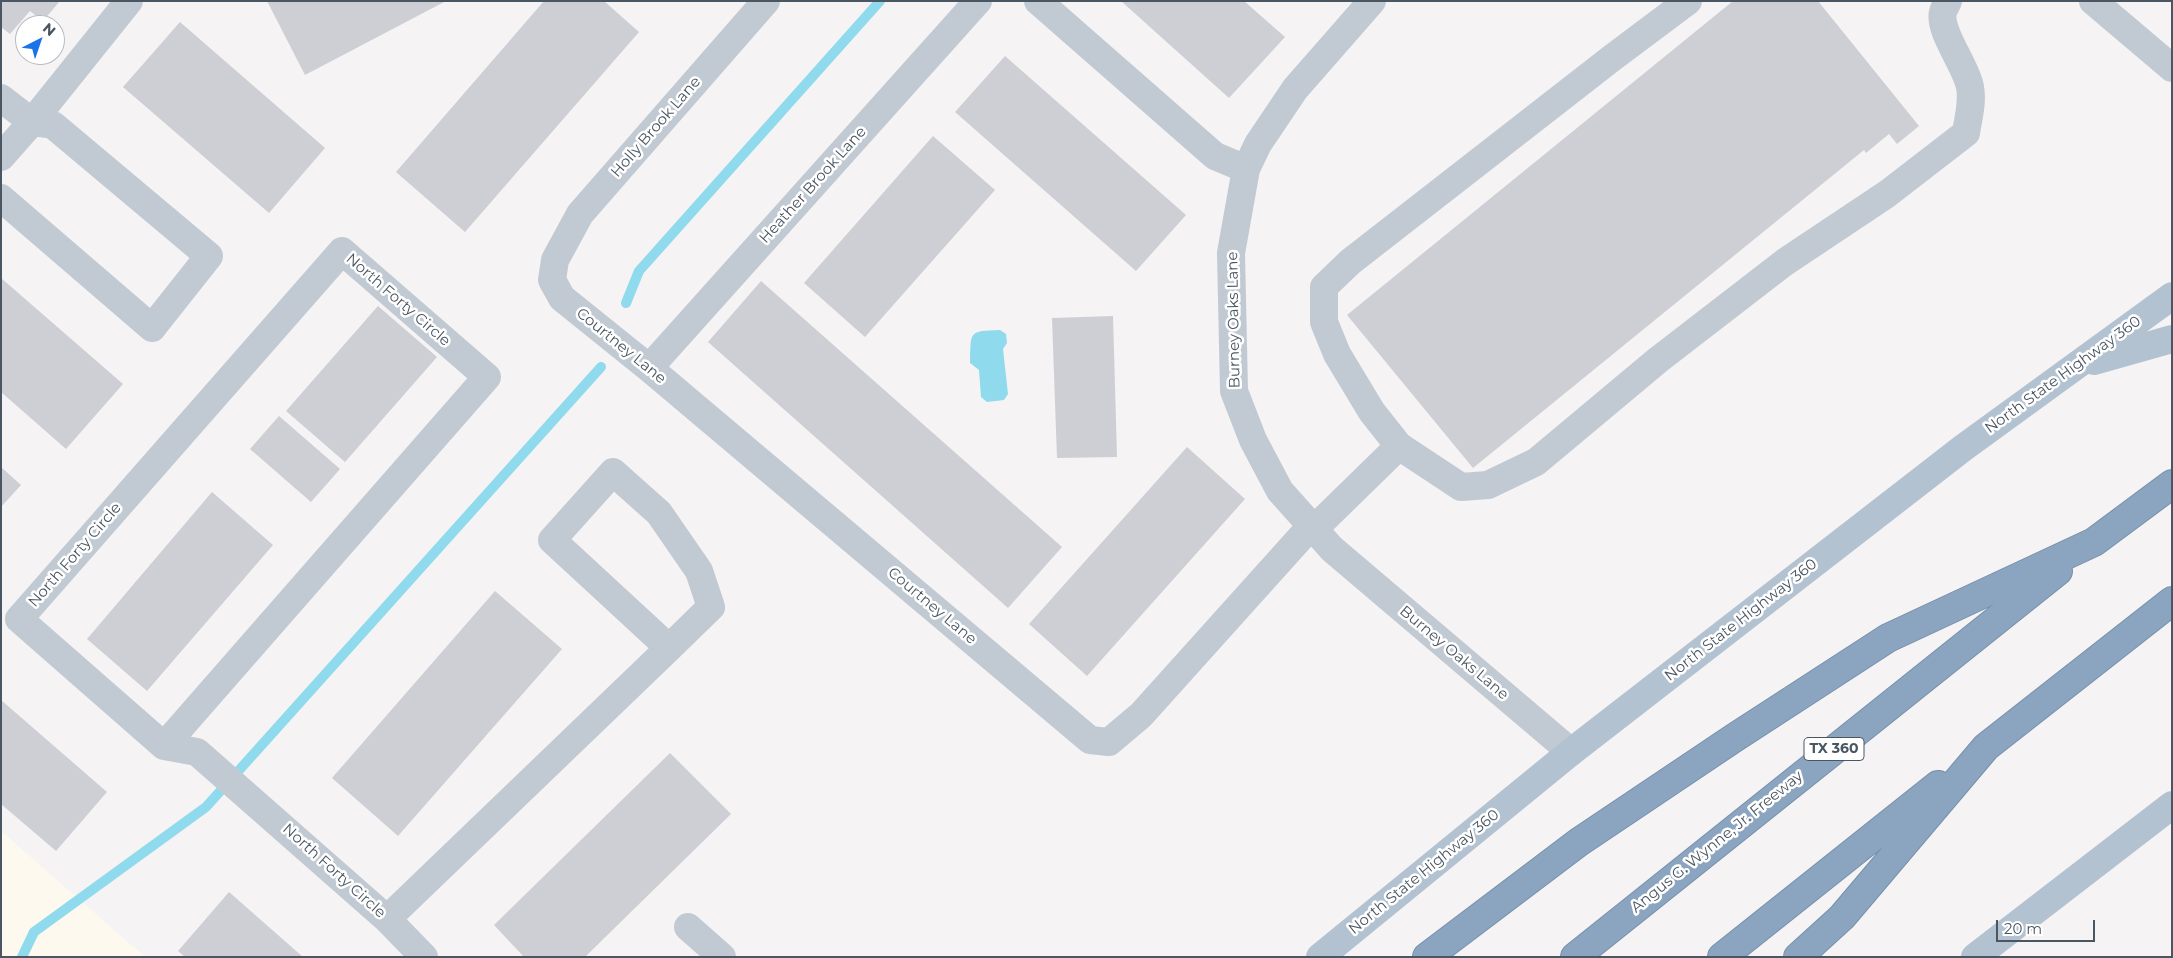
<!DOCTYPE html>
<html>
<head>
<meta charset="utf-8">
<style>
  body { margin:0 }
  #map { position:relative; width:2173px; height:958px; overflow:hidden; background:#f5f3f3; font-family:Montserrat,sans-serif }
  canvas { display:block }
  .frame { position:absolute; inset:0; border:2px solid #4a5661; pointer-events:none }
  .north { position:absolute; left:15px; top:15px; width:50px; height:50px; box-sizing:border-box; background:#fff; border:1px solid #b7bbc0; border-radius:50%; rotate:41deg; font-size:14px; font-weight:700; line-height:20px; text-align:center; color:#4a5661 }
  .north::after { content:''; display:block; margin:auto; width:18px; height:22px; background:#1a73e8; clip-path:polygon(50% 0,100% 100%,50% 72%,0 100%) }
  .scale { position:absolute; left:1996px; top:920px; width:99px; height:22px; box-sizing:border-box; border:2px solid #4a5661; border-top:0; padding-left:6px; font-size:15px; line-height:18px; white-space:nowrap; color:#4a5661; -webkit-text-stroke:4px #fff; paint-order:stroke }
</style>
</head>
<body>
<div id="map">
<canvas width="2173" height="958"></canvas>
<div class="frame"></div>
<div class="north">N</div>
<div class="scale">20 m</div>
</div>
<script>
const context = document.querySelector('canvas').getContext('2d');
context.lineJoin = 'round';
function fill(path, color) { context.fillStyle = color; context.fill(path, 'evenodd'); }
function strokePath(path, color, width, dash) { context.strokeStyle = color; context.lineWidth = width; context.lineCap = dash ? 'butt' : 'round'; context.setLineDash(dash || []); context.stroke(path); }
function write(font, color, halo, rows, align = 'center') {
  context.font = font + ' Montserrat,sans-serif'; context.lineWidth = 5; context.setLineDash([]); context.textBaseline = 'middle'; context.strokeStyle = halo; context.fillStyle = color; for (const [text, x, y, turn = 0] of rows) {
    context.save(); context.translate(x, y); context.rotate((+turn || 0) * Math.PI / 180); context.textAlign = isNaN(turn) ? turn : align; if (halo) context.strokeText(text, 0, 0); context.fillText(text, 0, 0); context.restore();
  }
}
fill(new Path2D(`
  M1,831L145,957H1Z`), '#fdf9ef');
fill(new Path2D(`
  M1000,330L1006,334L1007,343L1003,349L1008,394L1004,400L987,402L981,397L979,370L970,363C971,331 968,331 1000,330Z`), '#90daee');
strokePath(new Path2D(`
  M626,303L639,271L880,1
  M22,957L34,932L206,807L601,367`), '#90daee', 10);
fill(new Path2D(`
  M1,1H60L43,21L30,11L10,34L1,27Z
  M267,1H446L305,75Z
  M544,1H604L639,32L465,232L396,172Z
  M1121,1H1244L1285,37L1229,98Z
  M1733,1H1818L1919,126L1897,144L1889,134L1866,153L1864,150L1473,468L1347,315Z
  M180,22L325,148L269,213L123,87Z
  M1005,56L1186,215L1136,271L955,112Z
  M933,136L995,190L865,337L804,283Z
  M1,278L123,384L66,449L1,392Z
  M761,281L1062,547L1008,608L708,342Z
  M378,306L437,357L345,462L286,411Z
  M1113,316L1117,457L1057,458L1052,318Z
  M279,416L340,469L311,502L250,449Z
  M1187,447L1245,499L1087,676L1029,624Z
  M1,467L21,485L1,507Z
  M212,492L273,545L147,691L87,639Z
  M495,591L562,649L398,836L332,778Z
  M1,700L107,792L56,851L1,804Z
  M670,753L731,814L585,957H524L494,925Z
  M229,892L303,957H185L178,951Z`), '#cdcfd5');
const highway = new Path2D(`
  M1427,957L1579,842L1734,738L1888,638L2094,542L2172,484
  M1575,957L2058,571
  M1722,957L1938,785
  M1798,957L1842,917L1986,747L2172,601`);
strokePath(highway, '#7690ad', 30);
strokePath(new Path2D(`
  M766,1L580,214L555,260L552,280L562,298L649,368L1090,740L1109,742L1141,715L1311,526
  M1038,1L1215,156L1246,169
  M1372,1L1295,89L1258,144L1246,169L1231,253L1234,391L1253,440L1280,491L1332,549L1571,752
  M2093,1L2172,68
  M1,98L32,122L1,157
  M32,122L129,1
  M1,198L152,328L209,256L53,125L32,122
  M342,251L487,377L164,746L19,619Z
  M649,368L978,1
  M1399,446L1372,412L1337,354L1324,322V287L1350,262L1612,58L1688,1
  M1314,529L1399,446L1461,487L1488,485L1536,462L1658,360L1785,262L1887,194L1966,133C1968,119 1973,102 1970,87C1966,65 1938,31 1943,12C1944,8 1947,4 1948,1
  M164,746L197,752L387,919L424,957
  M387,919L669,648L711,607L699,571L659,513L613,472L552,540L669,648
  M688,927L722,957`), '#c1cad2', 28);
strokePath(new Path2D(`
  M2094,361L2172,339
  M1320,957L1571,752L1963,448L2172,296
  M1975,957L2172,805`), '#b3c2d1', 28);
strokePath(highway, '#8ba5c1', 28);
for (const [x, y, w] of [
  [1834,749,60]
]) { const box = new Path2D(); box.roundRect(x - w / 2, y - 11.5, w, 23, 4); context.fillStyle = '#fff'; context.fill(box); strokePath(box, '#4a5661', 1); }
write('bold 14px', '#4a5661', null, [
  ["TX 360",1834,749]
]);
write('15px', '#4a5661', '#fff', [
  ["Holly Brook Lane",656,127,-49],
  ["Heather Brook Lane",813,185,-48],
  ["North Forty Circle",398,300,41],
  ["Burney Oaks Lane",1234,320,-91],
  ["Courtney Lane",621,346,39],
  ["North State Highway 360",2063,375,-36],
  ["North Forty Circle",75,555,-49],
  ["Courtney Lane",932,606,40],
  ["North State Highway 360",1741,620,-38],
  ["Burney Oaks Lane",1454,653,40],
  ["Angus G. Wynne, Jr. Freeway",1717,842,-39],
  ["North Forty Circle",334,871,42],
  ["North State Highway 360",1424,872,-39]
]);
</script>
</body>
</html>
